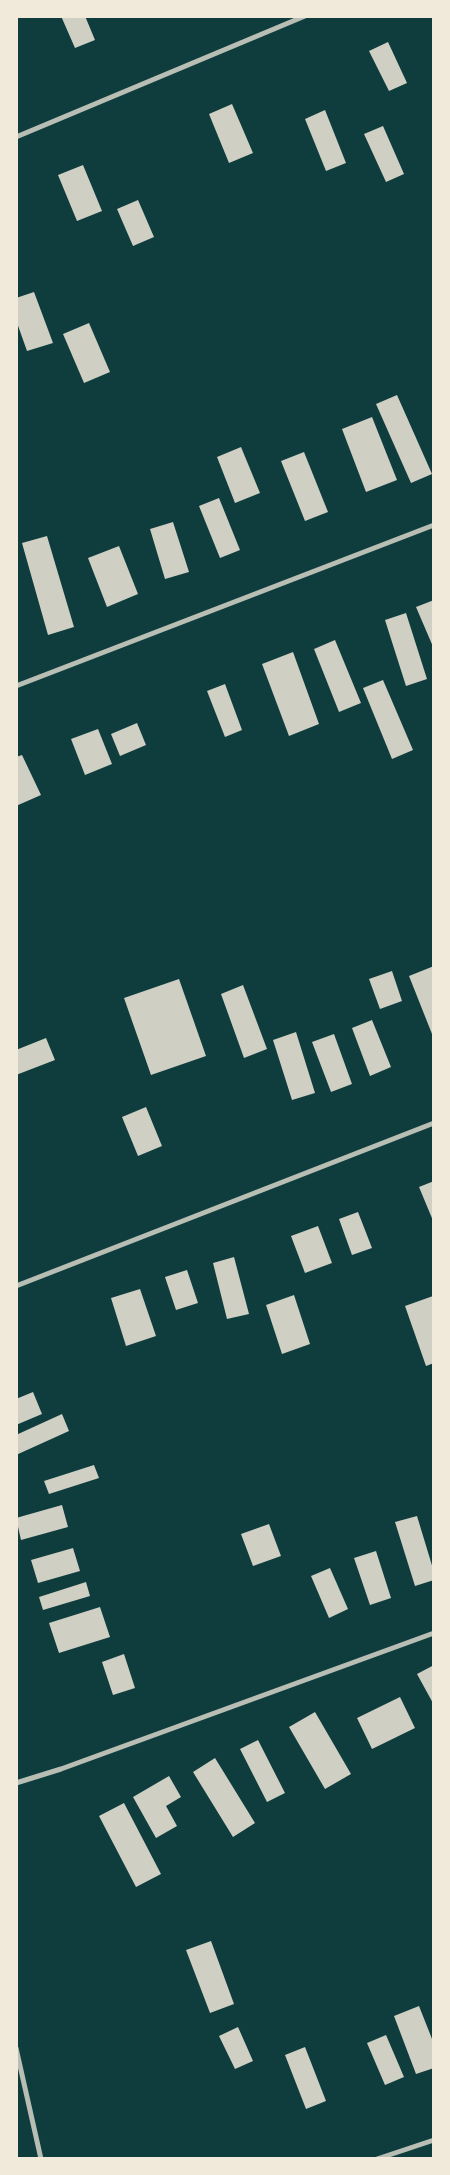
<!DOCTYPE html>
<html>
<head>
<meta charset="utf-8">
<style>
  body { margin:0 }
  #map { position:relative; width:450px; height:2175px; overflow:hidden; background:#0f3d3e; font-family:Montserrat,sans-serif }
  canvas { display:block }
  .frame { position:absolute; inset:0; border:18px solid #f1e9da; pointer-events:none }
</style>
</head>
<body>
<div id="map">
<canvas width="450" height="2175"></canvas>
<div class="frame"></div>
</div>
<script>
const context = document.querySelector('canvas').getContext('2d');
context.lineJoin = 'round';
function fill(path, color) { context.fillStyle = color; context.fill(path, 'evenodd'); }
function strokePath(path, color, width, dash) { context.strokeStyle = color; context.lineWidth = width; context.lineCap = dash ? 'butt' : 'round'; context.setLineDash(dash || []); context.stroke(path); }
fill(new Path2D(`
  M61,16H85L95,40L75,48Z
  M388,42L407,83L389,91L369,51Z
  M232,104L253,153L229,163L209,114Z
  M325,110L346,163L326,171L305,119Z
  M383,126L404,174L386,182L364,134Z
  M83,165L102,211L77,221L58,175Z
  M138,200L154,237L133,246L117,209Z
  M34,292L53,343L27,351L16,320V298Z
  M89,323L110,372L84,383L63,334Z
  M397,395L432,474L411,483L376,404Z
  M372,417L397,480L366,492L342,429Z
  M241,447L260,493L235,503L217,457Z
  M304,452L328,512L305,521L281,461Z
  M219,498L240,550L220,558L199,506Z
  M173,522L189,572L165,579L150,529Z
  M47,536L74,627L48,635L22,543Z
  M119,546L138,594L107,607L88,558Z
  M434,600V649L416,607Z
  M406,613L427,679L406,686L385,620Z
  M335,640L361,703L339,712L314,649Z
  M293,652L319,724L289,736L262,664Z
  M383,680L413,750L392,759L363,688Z
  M225,684L242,730L225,737L207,691Z
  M137,723L146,745L120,756L111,734Z
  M98,729L112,764L85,775L71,739Z
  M22,755L41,795L16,806V757Z
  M434,966V1039L409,976Z
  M392,971L402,1001L380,1009L369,979Z
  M179,979L206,1056L151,1075L124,998Z
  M243,985L267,1049L244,1058L221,994Z
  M372,1020L391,1067L370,1076L352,1028Z
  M296,1032L315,1093L292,1100L273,1040Z
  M334,1034L352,1084L331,1092L312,1042Z
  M46,1038L55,1060L16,1075V1050Z
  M146,1107L162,1146L138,1156L122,1117Z
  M434,1181V1223L419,1187Z
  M358,1212L372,1248L352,1255L339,1219Z
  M318,1226L332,1263L305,1273L291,1236Z
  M234,1257L249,1314L227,1319L213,1263Z
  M187,1270L198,1303L176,1310L165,1277Z
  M140,1289L156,1336L126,1346L111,1298Z
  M294,1295L310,1344L282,1354L266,1305Z
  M433,1296L434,1363L426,1366L405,1306Z
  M33,1392L42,1414L16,1425V1399Z
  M62,1414L69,1431L16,1455V1435Z
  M94,1465L99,1478L49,1494L44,1481Z
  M62,1505L68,1527L21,1540L16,1518Z
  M417,1516L434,1572V1580L415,1586L395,1522Z
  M269,1524L281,1556L253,1566L241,1534Z
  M73,1548L80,1571L38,1583L31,1560Z
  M376,1551L391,1598L370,1605L354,1558Z
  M330,1568L348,1609L329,1618L311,1576Z
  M86,1582L90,1596L43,1610L39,1597Z
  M100,1607L110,1637L59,1653L49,1623Z
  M124,1654L135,1688L113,1695L102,1662Z
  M434,1665V1705L417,1674Z
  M400,1697L415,1728L372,1749L357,1718Z
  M315,1712L351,1774L325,1789L289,1727Z
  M258,1740L285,1793L267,1802L240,1749Z
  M215,1758L255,1823L233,1837L193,1772Z
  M169,1776L181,1797L166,1806L177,1826L156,1838L133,1797Z
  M124,1803L161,1874L136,1887L99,1816Z
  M211,1941L234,2004L210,2013L186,1950Z
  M419,2006L434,2044V2068L416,2074L394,2016Z
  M238,2027L253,2061L235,2069L219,2036Z
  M386,2035L404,2077L385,2085L367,2043Z
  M305,2047L326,2101L306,2109L285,2055Z`), '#cfcfc3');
strokePath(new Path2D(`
  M16,137L305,16
  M16,686L434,525
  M16,1286L434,1123
  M16,1783L61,1769L434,1633
  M16,2048L41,2159
  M377,2159L434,2140`), '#b8beb3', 5);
</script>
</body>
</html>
